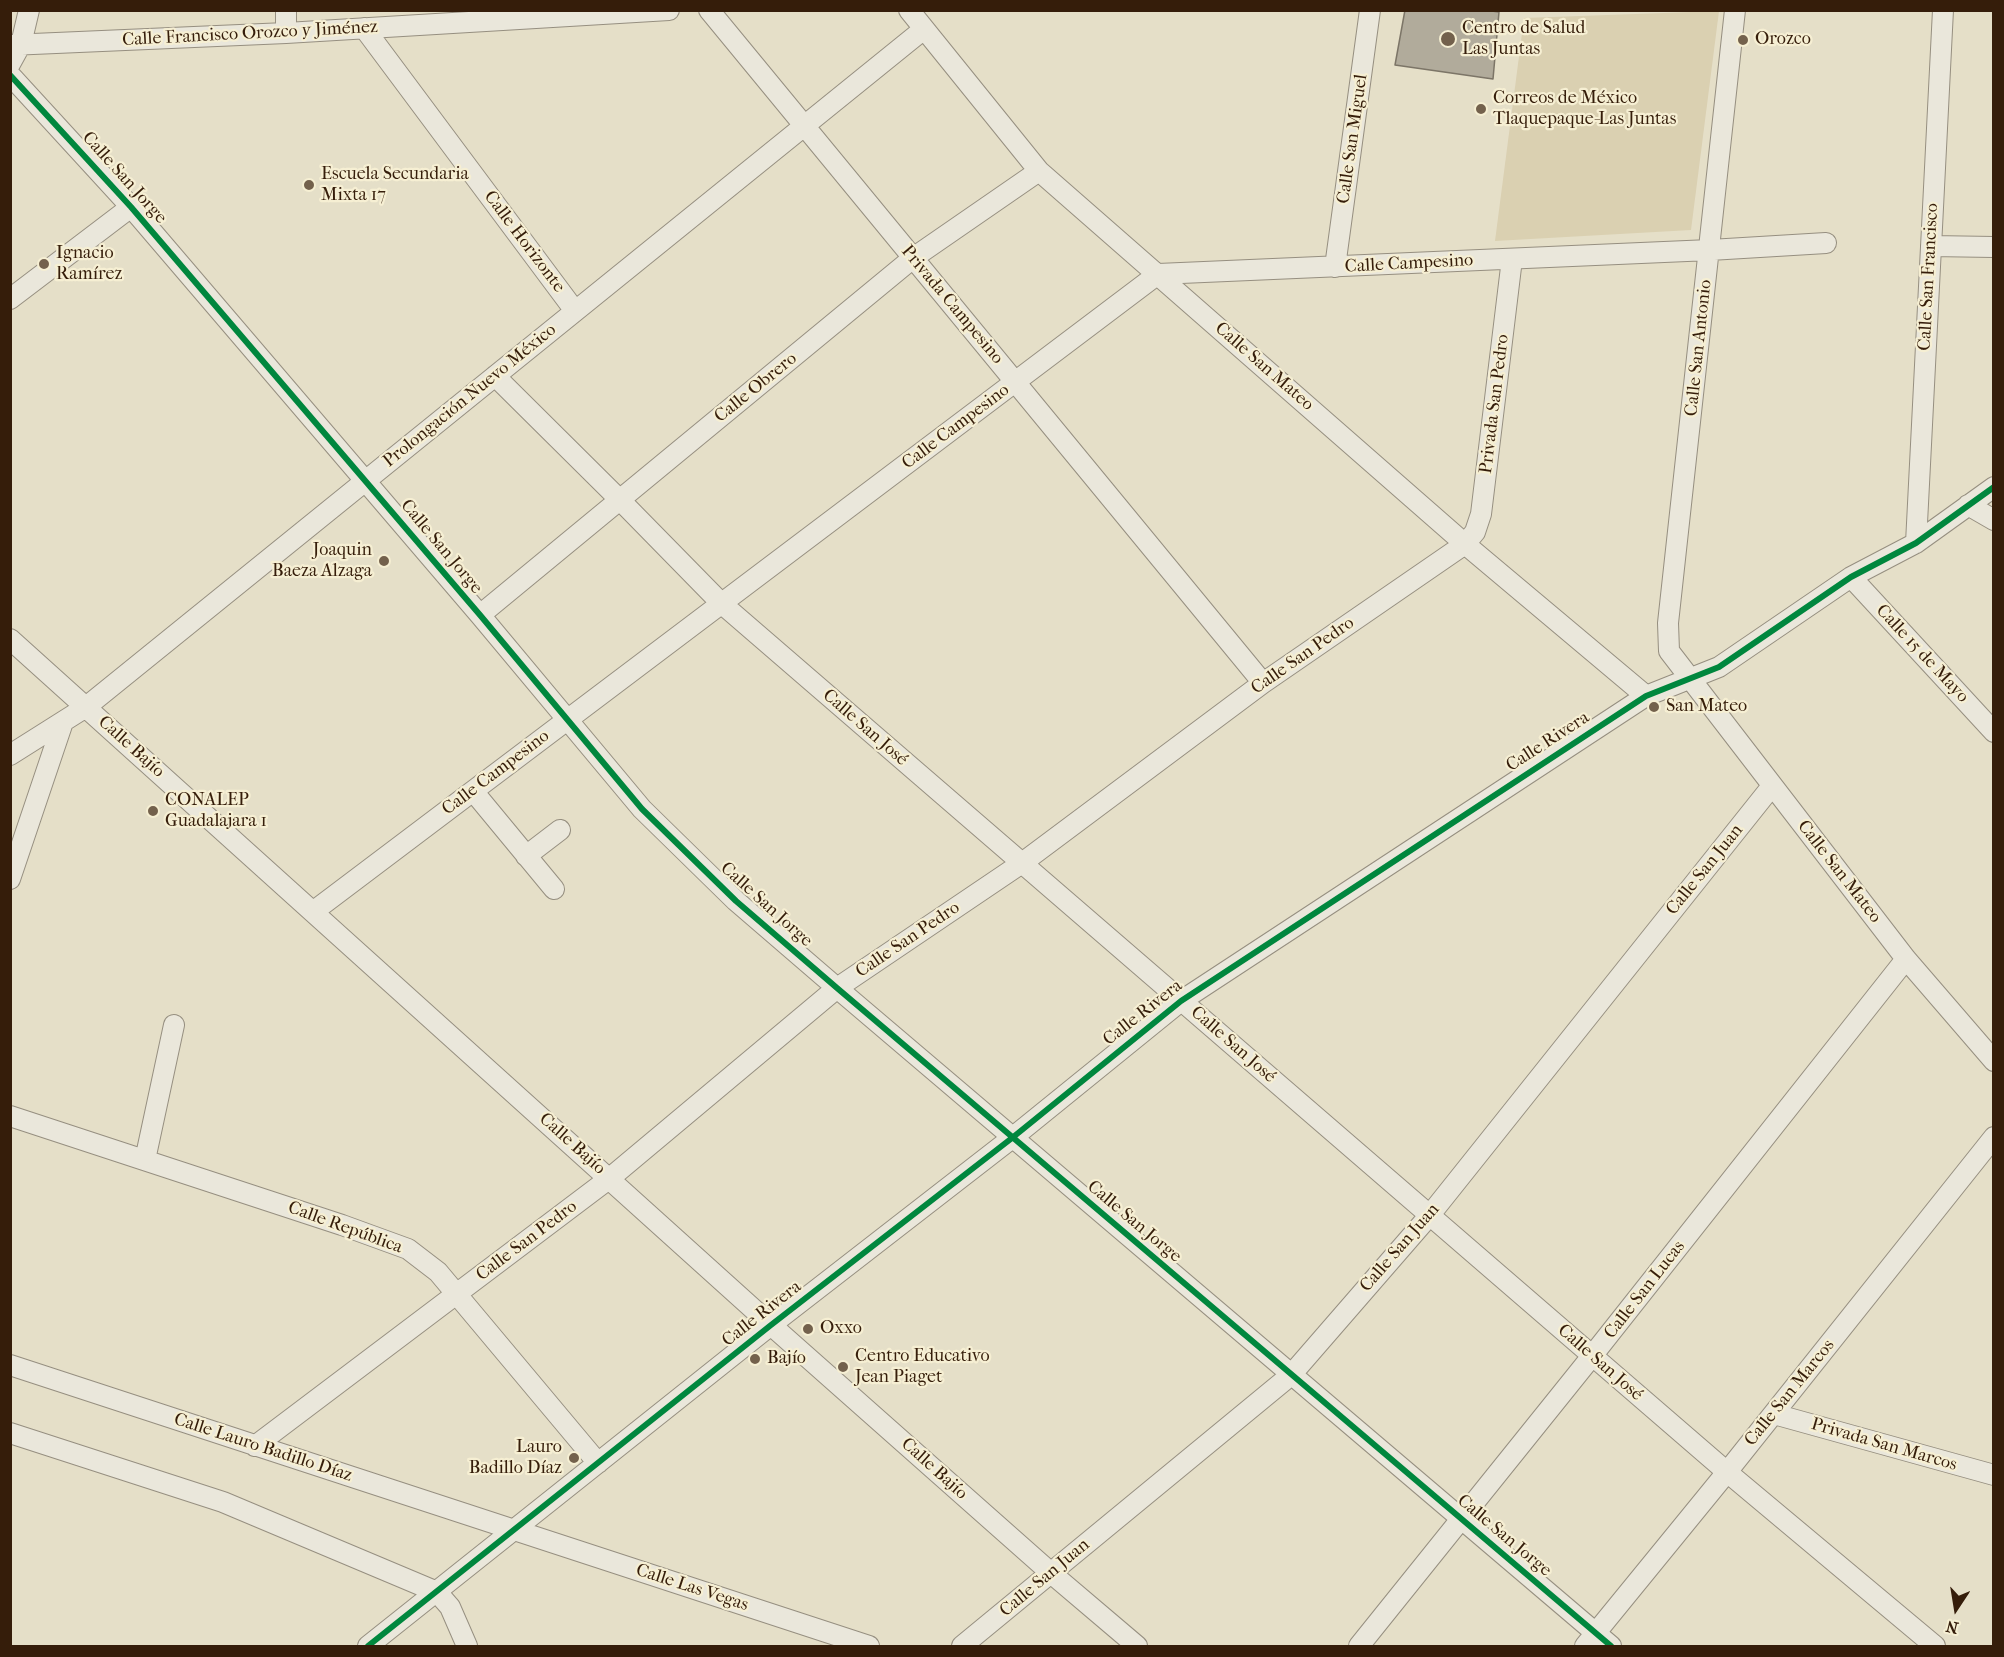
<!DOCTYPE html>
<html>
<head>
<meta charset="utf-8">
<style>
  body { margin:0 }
  #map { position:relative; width:2004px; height:1657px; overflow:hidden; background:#e5dfc8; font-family:"IM FELL French Canon",serif }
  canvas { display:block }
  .frame { position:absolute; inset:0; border:12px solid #351d0a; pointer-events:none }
  .north { position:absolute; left:1926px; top:1579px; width:60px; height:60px; -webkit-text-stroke:4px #f6efd3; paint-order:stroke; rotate:192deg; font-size:16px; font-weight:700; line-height:24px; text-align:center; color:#351d0a }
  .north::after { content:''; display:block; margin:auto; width:21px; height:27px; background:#351d0a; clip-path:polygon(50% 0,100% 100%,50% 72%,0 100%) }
</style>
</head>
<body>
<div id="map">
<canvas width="2004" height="1657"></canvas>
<div class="frame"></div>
<div class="north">N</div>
</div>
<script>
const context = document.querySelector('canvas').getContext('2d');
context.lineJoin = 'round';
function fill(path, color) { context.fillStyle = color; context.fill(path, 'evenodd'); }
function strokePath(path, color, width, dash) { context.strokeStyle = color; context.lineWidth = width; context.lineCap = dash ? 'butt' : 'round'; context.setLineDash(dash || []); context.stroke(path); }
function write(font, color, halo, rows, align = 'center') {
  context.font = font + ' "IM FELL French Canon",serif'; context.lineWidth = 4.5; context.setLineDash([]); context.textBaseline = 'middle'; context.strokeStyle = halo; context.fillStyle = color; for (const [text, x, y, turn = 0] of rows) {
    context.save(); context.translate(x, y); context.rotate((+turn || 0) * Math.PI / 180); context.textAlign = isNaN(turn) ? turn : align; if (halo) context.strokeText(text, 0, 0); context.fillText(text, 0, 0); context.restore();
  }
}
fill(new Path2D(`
  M1719,11L1691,230L1495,241L1524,18Z`), '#dad0b1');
const building = new Path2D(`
  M1405,10H1484L1499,12L1493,79L1395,65Z`);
fill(building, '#b1ab9b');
strokePath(building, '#7c7567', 1.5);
const minor = new Path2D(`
  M286,10V33
  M709,10L1263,683
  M909,10L1039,171L1465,544L1646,696
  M1735,10L1668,623L1669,651L1906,959L1994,1061
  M364,28L575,311
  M10,45L286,33L669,10
  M10,64L21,44L29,10
  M10,75L131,207L480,615L642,809L736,901L837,988L1611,1646
  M1931,246L1994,247
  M1335,267L1370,10
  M10,299L131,207
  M495,376L620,500L721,603L1727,1472L1935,1646
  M1968,505L1994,520
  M1916,543L1943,10
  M1851,577L1994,732
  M480,615L913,258L1039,171
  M10,639L771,1325L1051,1573L1137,1646
  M10,755L86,707L924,29
  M473,791L554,889
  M526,856L560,830
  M10,879L63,722
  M314,911L1158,274L1710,250L1826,243
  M10,1116L342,1225L408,1249L438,1272L598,1463
  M145,1160L174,1025
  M10,1365L869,1646
  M1774,1414L1994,1475
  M10,1433L223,1502L437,1592L450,1607L467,1646
  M255,1446L610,1178L837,988L1022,863L1263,683L1465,544L1475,532L1481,514L1512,259
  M368,1646L771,1325L1012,1138L1181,1001L1646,696L1719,667L1851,577L1916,543L1994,487
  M962,1646L1291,1375L1429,1216L1772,786
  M1359,1646L1592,1356L1906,959
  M1585,1646L1727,1472L1994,1137`);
strokePath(minor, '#968f80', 22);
strokePath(minor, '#eae7db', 20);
strokePath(new Path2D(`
  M10,75L131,207L480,615L642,809L736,901L837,988L1611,1646
  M368,1646L771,1325L1012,1138L1181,1001L1646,696L1719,667L1851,577L1916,543L1994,487`), '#00873e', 6);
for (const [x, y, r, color] of [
  [1448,39,8,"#73614c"],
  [1743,40,6,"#73614c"],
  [1481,109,6,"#73614c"],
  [309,185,6,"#73614c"],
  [44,264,6,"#73614c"],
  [384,561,6,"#73614c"],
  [1654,707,6,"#73614c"],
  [153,811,6,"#73614c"],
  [808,1329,6,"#73614c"],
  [755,1359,6,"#73614c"],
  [843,1367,6,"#73614c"],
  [574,1458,6,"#73614c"]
]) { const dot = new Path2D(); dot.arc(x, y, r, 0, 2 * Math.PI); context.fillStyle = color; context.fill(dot); strokePath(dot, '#f6efd3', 2); }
write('18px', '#351d0a', '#f6efd3', [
  ["Centro de Salud",1462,29],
  ["Las Juntas",1462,50],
  ["Orozco",1755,40],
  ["Correos de México",1493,99],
  ["Tlaquepaque-Las Juntas",1493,120],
  ["Escuela Secundaria",321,175],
  ["Mixta 17",321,196],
  ["Ignacio",56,254],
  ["Ramírez",56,275],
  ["Joaquin",372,551,"right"],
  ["Baeza Alzaga",372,572,"right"],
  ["San Mateo",1666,707],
  ["CONALEP",165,801],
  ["Guadalajara 1",165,822],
  ["Oxxo",820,1329],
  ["Centro Educativo",855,1357],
  ["Jean Piaget",855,1378],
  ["Bajío",767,1359],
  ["Lauro",562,1448,"right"],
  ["Badillo Díaz",562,1469,"right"]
], 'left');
write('18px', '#351d0a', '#f6efd3', [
  ["Calle Francisco Orozco y Jiménez",250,34,-3],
  ["Calle San Miguel",1353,139,-82],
  ["Calle San Jorge",124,178,48],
  ["Calle Horizonte",524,242,53],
  ["Calle Campesino",1409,264,-3],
  ["Calle San Francisco",1929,277,-87],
  ["Privada Campesino",952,305,50],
  ["Calle San Antonio",1699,348,-84],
  ["Calle San Mateo",1264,367,41],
  ["Calle Obrero",756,388,-39],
  ["Prolongación Nuevo México",470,396,-39],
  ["Privada San Pedro",1495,404,-83],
  ["Calle Campesino",956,427,-37],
  ["Calle San Jorge",441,547,50],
  ["Calle 15 de Mayo",1922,654,47],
  ["Calle San Pedro",1303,656,-35],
  ["Calle San José",865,728,41],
  ["Calle Rivera",1548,742,-33],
  ["Calle Bajío",131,747,42],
  ["Calle Campesino",496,773,-37],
  ["Calle San Juan",1705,870,-51],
  ["Calle San Mateo",1839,872,52],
  ["Calle San Jorge",766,905,42],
  ["Calle San Pedro",908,940,-34],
  ["Calle Rivera",1143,1013,-38],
  ["Calle San José",1233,1045,41],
  ["Calle Bajío",572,1144,42],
  ["Calle San Jorge",1134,1222,40],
  ["Calle República",345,1228,20],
  ["Calle San Pedro",527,1241,-37],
  ["Calle San Juan",1400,1248,-49],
  ["Calle San Lucas",1645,1290,-52],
  ["Calle Rivera",762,1314,-38],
  ["Calle San José",1600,1363,41],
  ["Calle San Marcos",1790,1393,-51],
  ["Privada San Marcos",1884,1445,16],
  ["Calle Lauro Badillo Díaz",263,1448,18],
  ["Calle Bajío",934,1469,42],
  ["Calle San Jorge",1504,1536,40],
  ["Calle San Juan",1045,1578,-40],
  ["Calle Las Vegas",692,1588,18]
]);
</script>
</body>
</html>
